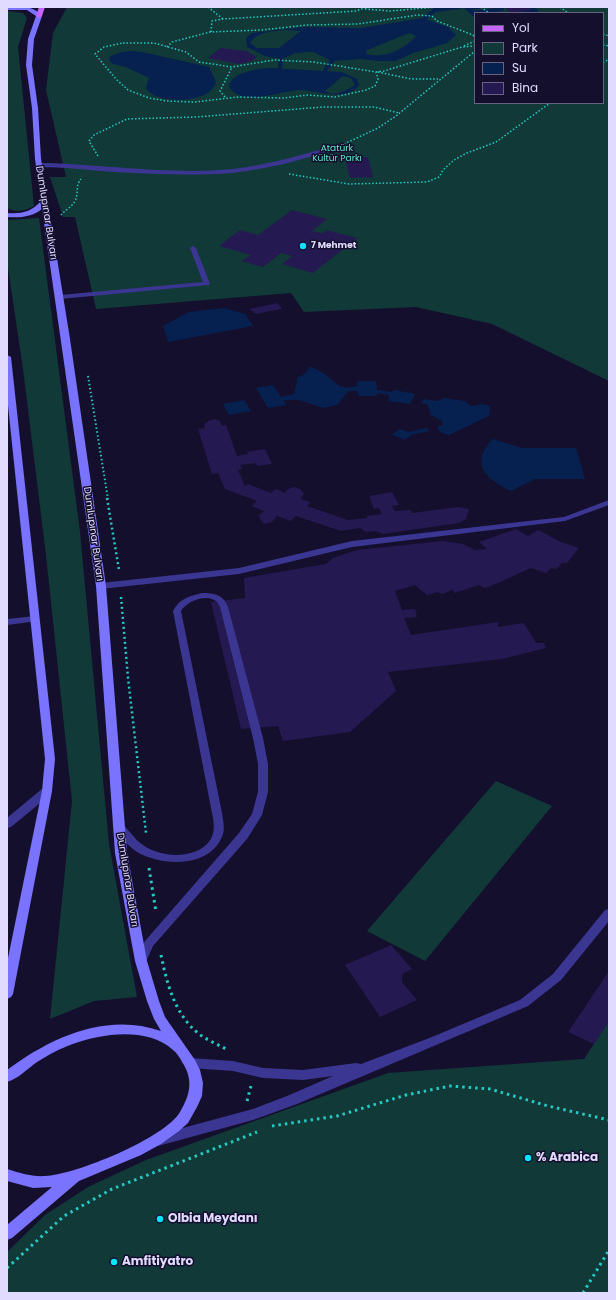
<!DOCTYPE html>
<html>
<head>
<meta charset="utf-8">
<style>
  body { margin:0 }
  #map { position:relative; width:616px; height:1300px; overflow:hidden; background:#150f2e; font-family:Poppins,sans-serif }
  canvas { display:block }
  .frame { position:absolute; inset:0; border:8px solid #e1dcff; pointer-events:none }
  .legend { position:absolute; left:474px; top:12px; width:130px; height:92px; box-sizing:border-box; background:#150f2e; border:1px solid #676182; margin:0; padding:5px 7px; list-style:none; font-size:12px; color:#e1dcff }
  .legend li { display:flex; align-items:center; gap:8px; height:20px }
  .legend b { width:20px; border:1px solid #676182 }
</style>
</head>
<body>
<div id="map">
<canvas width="616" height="1300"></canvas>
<div class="frame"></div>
<ul class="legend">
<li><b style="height:5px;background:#c763ff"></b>Yol</li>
<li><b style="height:11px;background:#113938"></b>Park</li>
<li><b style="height:11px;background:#062050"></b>Su</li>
<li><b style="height:11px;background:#251951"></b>Bina</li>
</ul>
</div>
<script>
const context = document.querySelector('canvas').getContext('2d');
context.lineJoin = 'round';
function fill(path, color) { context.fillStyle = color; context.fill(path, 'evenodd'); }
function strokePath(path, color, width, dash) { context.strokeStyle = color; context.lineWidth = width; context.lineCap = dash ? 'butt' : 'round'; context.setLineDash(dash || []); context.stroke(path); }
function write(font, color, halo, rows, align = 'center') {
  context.font = font + ' Poppins,sans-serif'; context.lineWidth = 3; context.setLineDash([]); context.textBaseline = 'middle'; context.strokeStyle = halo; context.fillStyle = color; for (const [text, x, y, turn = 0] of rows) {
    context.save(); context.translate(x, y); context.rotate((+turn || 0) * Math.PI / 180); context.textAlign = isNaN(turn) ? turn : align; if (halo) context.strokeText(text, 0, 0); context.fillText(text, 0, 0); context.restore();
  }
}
fill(new Path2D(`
  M67,7H609V381L492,324L416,307L304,312L291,293L96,309L75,217H63L50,177H66L46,90L53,33ZM475,13H603V103H475Z
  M7,11L23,13L27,18L18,47L34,206C25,211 16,213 7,208Z
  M39,218L80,532L109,844L137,997L94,1001L50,1019L72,801L46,555L23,369L7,261V220Z
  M496,781L552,806L425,961L367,931Z
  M609,1021V1293H7V1252L45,1215L88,1187L146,1160L388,1073L584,1059Z`), '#113938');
fill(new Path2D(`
  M423,18L448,27L456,35L447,43L413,53L396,61H378L361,59L332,61L313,52H308L296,53L284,58H275L265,56L247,47L246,38L252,33L305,27L361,28ZM285,30L301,31L279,48H257L250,43C258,31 272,32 285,30ZM409,33L416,36C404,50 384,59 366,54L367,50Z
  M132,51L142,52L209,67L216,82C214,86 213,89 209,92C197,102 154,104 146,88L149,78L126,67L113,64L109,60L110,56L122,52Z
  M269,68L341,72L357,79L359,85C346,103 317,90 300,90C281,90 241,109 229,86C232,72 257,69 269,68ZM343,76L351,78L355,85C347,90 335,98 325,91Z
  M225,308L245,314L253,326L168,342L163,326L189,312Z
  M312,367C317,370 322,372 326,375C339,385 339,390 357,386V381H376L377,390L392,392L394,390L415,394L410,404L388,401L389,395L377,393V396H359L357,391H349L337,405L323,408L299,400H284L286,405L268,408L256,388L273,385L281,397L294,394L298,377L302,376L308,370L307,368Z
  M445,398L465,401L471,406L482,404L490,406L489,416L449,435L440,432L437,427L443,425L442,421L431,415L427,404L421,403L424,399L437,401Z
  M244,400L251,411L229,415L223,404Z
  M427,428L429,431L412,435L404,440L392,434L400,429L408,432Z
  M493,439L522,448H576L585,479H535L511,491C487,480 468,463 493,439Z`), '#062050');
strokePath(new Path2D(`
  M466,7L475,15
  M468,8L479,7
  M473,13L502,9
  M523,13L536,11L531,7
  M425,18L435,10L460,7
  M280,68L281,58
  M325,70L332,61`), '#062050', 4);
fill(new Path2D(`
  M504,7H527L531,10L511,13Z
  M220,48L247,51L257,57L252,61L240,64L208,58Z
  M345,157H368L373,177L350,178Z
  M292,210L327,219L312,231L322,233L327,230L357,238L313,273L282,264L292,256L281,253L263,267L242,261L251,255L219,246L240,230L258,235Z
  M278,303L282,309L256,314L249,309Z
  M215,419L220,421L222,426L226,425L237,456L248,454L247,452L265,449L272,464L257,466L256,463L240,465L242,469L238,470L245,486L248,484L271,493L276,489L285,493L288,489L295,487L301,490L304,494L300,499L311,502L307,506L348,520L367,518V516L382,514L379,508L374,509L369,496L392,492L399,505L392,506L395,511L411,510L412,513L458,507L469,509L466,519L459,523L383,534L376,531L366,532L360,528L341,531L296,516L291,521L277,516L272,522L264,524L260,519L259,515L264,511L252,506L257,501L225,489L218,473L212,474L198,429L205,428L204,424L208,421Z
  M516,529L528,536L538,530L561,542L579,548L567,563H562L556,569L551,568L546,573L531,568L500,582L485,588L479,585L455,593L452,590L442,594L438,592L427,595L415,585L395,591L402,610L415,609L417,617L404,618L411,635L498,622V627L524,623L536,643H544L546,648L502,659L388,672L396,691L350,732L283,741L278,726L241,729L211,602L245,598L244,578L326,564L333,558L357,550L443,541L463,544L475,550L487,549L479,542Z
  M391,945L412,969L402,974V982L417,1000L380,1017L345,965Z
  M609,971V1021L594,1044L568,1032Z`), '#251951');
strokePath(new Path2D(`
  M208,7L223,19
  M481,7L489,13
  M560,7L568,13
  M365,9L390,11L436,7
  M211,32L212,21L223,19L356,11L367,7
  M603,34L609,36
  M123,43H154L186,52L199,62L232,67L274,60L314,62L376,72L378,79L375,86L366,90L335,97L308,95L284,98L238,97L195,102L167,101L149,98L128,90L116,79L95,54L104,47Z
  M603,45L609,46
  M464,46L475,41
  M167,47L172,42L210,32L261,30L307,25L358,24L417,15L432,16L437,21L473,35L475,38
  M603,63L609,59
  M376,72L384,71L462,47L475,46
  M378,72L411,79H438
  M225,97L220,91L232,67
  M344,144L378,128L396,116L475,51
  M98,156L89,141L94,135L127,119L196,117L323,107H374L399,113
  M289,174L349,184L427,182L439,177L443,170L454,160L467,153L496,142L550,103
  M61,215C65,210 72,207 75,201C79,193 75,186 81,179`), '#25cac2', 1.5, [1.5, 2]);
strokePath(new Path2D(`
  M88,376L108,499`), '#25cac2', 2, [1.5, 2.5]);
strokePath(new Path2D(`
  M107,498L119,570
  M121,597L128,678L146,833`), '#25cac2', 2.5, [2, 3]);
strokePath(new Path2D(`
  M149,868L156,912
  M161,955C167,984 175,1015 199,1034C207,1040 217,1044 226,1049
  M247,1101L251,1086
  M272,1126L337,1116L406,1095L450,1086L490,1089L548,1106L609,1120
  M7,1268L64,1216L112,1189L257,1132
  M583,1293L609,1250`), '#25cac2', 3, [2.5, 4]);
fill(new Path2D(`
  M334,146L336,147V149C302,160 268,169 232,173C193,176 153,174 114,172C88,170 63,167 38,167L35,165L38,163H48C110,165 171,175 233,169C268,165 300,155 334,146Z
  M193,246L196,248L210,284L209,285L60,299L57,297L60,295L203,282L190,248Z
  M609,500V505L565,521L352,547L239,574L101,589L97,586L101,583L239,568L352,541L564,517Z
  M202,593C214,593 224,595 228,607L263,738L268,764V792L262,815L247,839L153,946L145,964L141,965L137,964L136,961L145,941L239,833L252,814L258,792V764L253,738L220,607C214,591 188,599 181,611L222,813C223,820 225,828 223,834C212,868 163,867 137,852C128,846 119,836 114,827L115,824C118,824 119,823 121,824C126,826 134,838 139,842C156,857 191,861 208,843C216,834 214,823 212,813L173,611C179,599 189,596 202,593Z
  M35,616L39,619L38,621L7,625V619Z`), '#3b3691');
fill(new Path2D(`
  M609,909V921L561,980L528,1006L297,1104L253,1120L158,1146L153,1144L151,1140L153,1136L253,1109L287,1096L333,1076L303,1080L263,1078L233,1071L190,1068L185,1067L184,1063L185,1059L190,1058L233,1061L263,1068L303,1070L356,1063L361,1064L432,1037L520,1000L553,974L605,910Z`), '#3b3691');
fill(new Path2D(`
  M47,787L51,788L52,791L51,794L11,827L7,828V818L43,788Z`), '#3b3691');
fill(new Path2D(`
  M7,7C20,7 33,5 42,16L34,39L32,65L38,108L41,159L70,339L106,586L127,853L147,961L159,1001L165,1017L195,1060L200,1070L203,1083L202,1096L197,1107L188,1123L179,1131L161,1144L141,1155L79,1181L12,1238L7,1240V1225L52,1187L33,1188L7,1181V1169C20,1173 32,1177 45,1176C75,1175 165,1138 180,1112C190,1095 194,1080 182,1062C180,1058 177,1053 173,1050C155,1032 121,1032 98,1037C76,1041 56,1050 37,1062C27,1069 18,1079 7,1082V1070C51,1037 107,1012 161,1031L154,1019L147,1001L135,961L115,853L96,586L42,209C32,217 20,218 7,217V213C22,214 31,212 41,201L35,159L32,108L26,65L28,39L36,16L27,10H7Z
  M7,355L11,357L55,759L52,791L13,994L11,997L7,999V963L42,791L45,759L7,396Z`), '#7973ff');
fill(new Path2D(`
  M39,7H45L42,16L39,18L36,16Z`), '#c763ff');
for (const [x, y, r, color] of [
  [303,246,4,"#08e3ff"],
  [528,1158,4,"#08e3ff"],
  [160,1219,4,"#08e3ff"],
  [114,1262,4,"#08e3ff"]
]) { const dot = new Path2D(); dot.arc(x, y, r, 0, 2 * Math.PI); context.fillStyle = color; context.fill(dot); strokePath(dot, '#150f2e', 1.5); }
write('9px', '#5cebca', '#150f2e', [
  ["Atatürk",337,149],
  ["Kültür Parkı",337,159]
]);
write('bold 9px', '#e1dcff', '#150f2e', [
  ["7 Mehmet",311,246]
], 'left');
write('10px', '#e1dcff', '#150f2e', [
  ["Dumlupınar Bulvarı",46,213,81],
  ["Dumlupınar Bulvarı",93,534,82],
  ["Dumlupınar Bulvarı",127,880,81]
]);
write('bold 12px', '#e1dcff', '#150f2e', [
  ["% Arabica",536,1158],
  ["Olbia Meydanı",168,1219],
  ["Amfitiyatro",122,1262]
], 'left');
</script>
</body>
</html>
